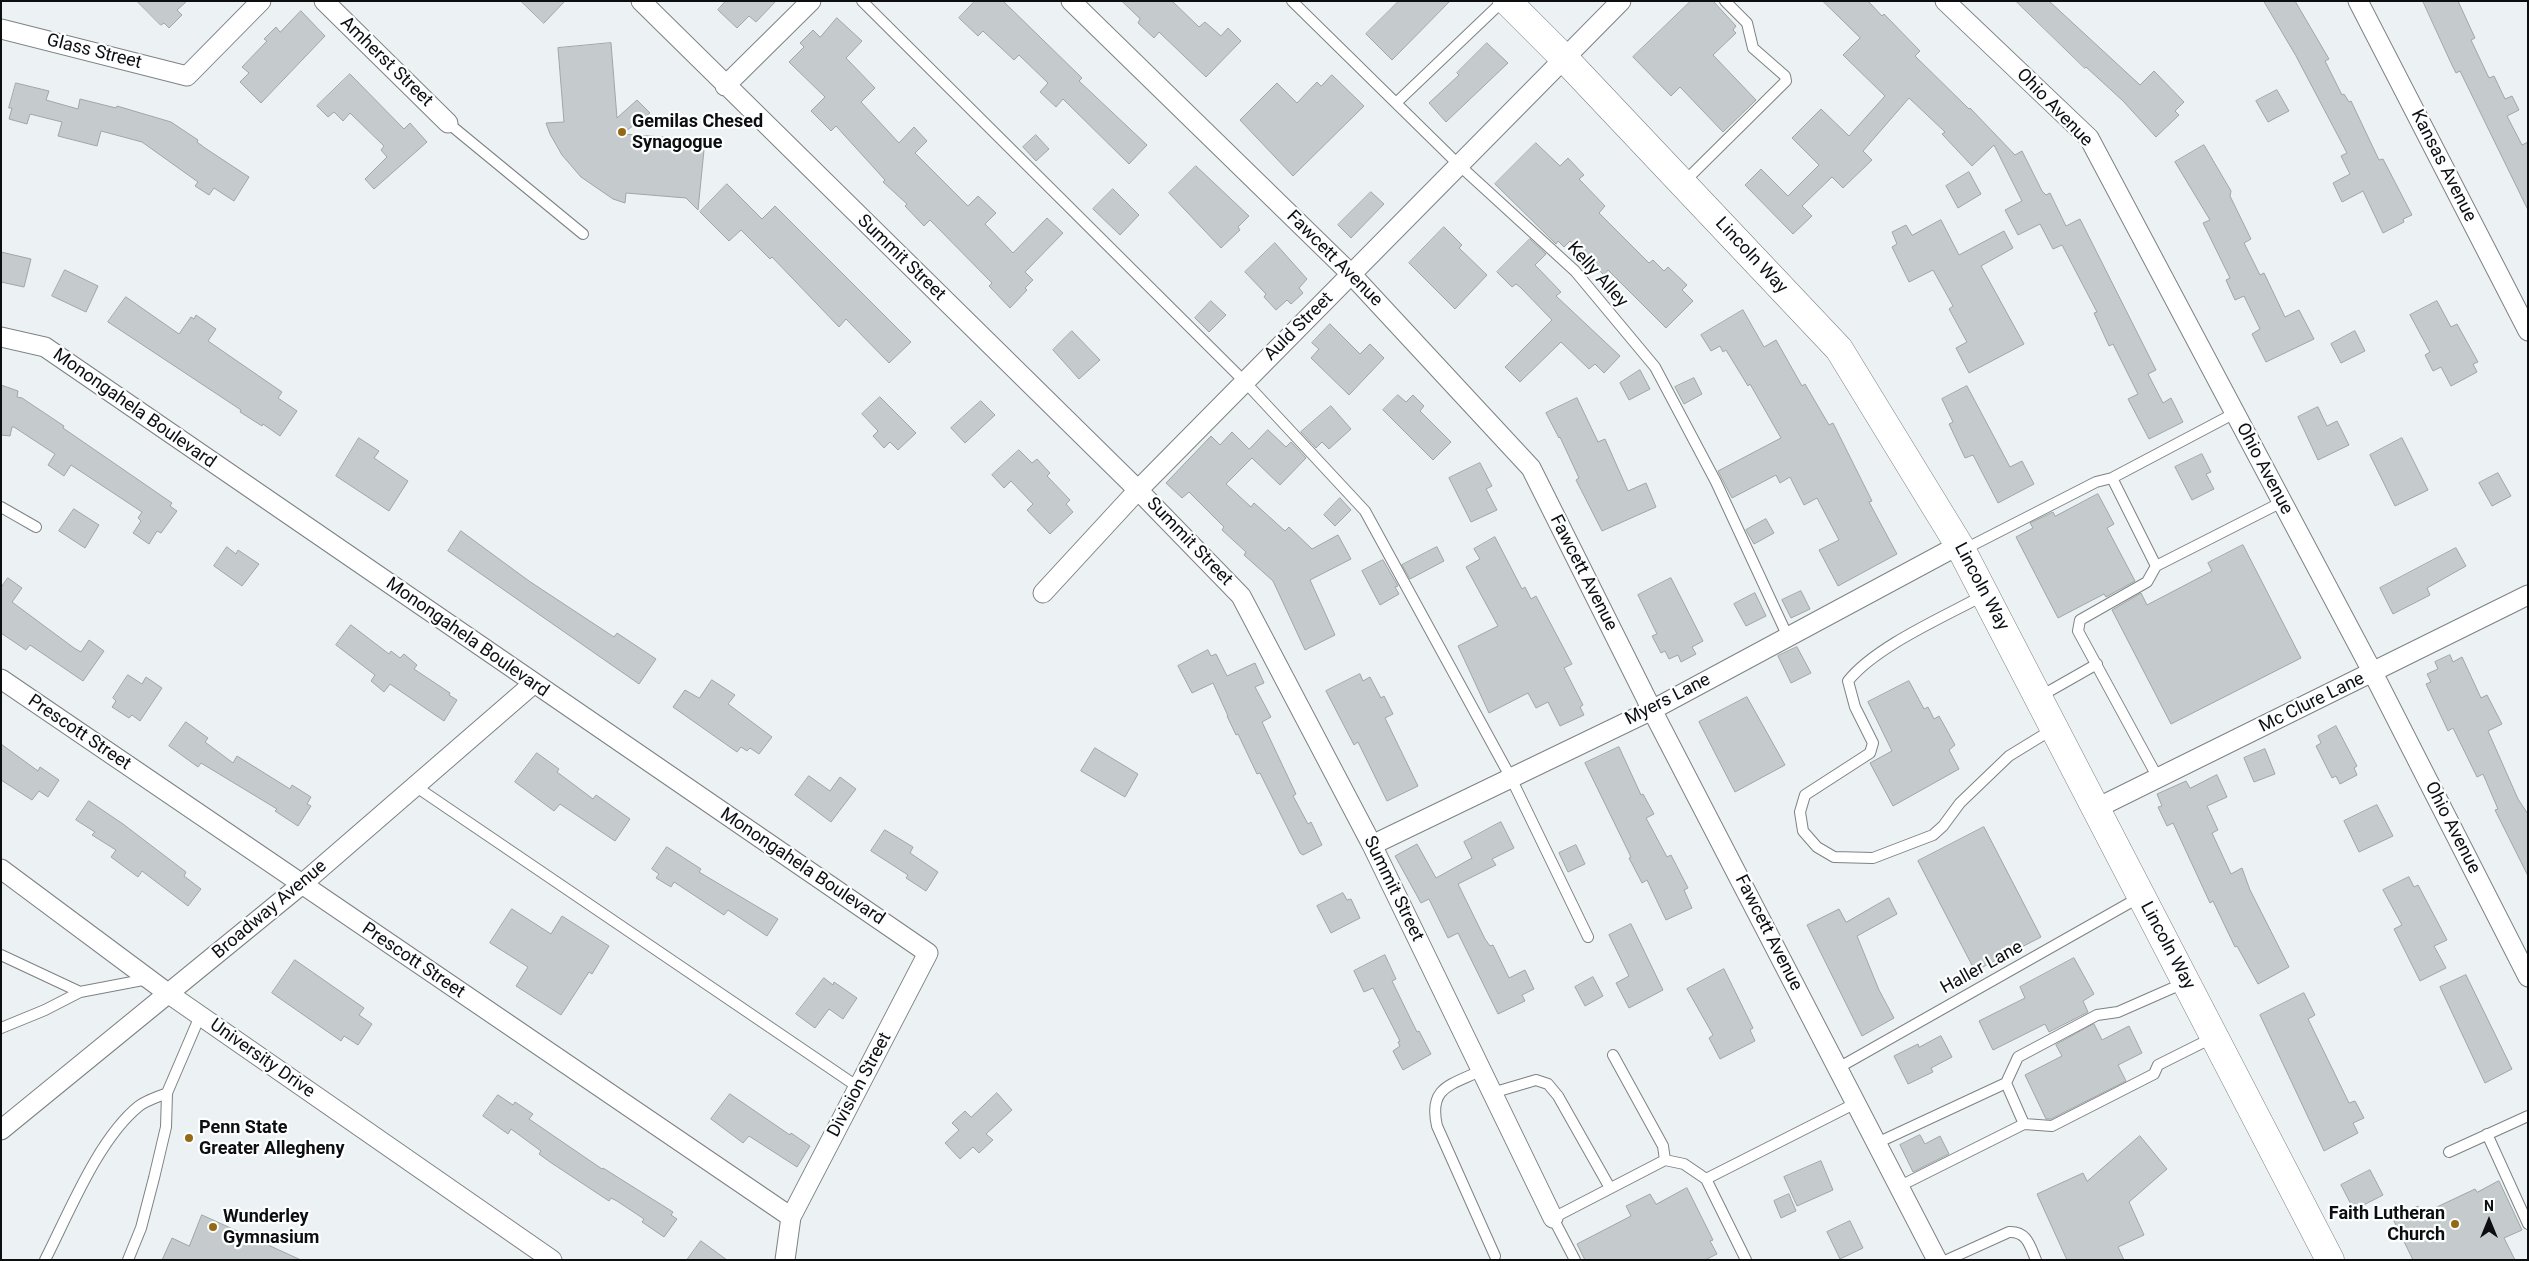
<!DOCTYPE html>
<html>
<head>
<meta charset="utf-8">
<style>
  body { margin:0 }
  #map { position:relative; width:2529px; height:1261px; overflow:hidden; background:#ecf1f4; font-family:Roboto,sans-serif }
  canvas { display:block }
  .frame { position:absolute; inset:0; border:2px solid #0c0e0f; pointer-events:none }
  .north { position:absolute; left:2464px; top:1196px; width:50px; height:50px; -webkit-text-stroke:4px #fcfeff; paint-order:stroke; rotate:0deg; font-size:14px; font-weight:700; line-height:20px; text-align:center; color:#0c0e0f }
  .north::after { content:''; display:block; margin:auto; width:18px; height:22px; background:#0c0e0f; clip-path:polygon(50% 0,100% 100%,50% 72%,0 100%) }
</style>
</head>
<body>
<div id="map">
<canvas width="2529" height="1261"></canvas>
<div class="frame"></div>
<div class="north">N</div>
</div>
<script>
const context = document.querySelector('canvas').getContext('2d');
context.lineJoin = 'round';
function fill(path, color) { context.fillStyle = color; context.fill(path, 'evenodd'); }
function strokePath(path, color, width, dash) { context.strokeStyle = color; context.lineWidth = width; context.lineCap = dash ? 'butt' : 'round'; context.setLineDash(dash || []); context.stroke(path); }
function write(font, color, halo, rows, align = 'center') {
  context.font = font + ' Roboto,sans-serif'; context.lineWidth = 4.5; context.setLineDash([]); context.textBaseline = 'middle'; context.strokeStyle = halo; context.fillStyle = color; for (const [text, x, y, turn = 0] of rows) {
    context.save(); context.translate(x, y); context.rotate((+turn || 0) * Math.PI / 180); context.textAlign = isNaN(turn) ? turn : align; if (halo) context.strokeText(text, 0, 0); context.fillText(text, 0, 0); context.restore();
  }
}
const building = new Path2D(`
  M137,1H187L177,10L182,15L169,28L164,23L161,25Z
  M521,1H565L544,23Z
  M726,1H776L756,22L749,16L737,28L718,10Z
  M975,1H1003L1082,78L1079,81L1147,145L1129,164L1063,99L1056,107L1040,92L1048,83L1019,55L1014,60L983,31L978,36L959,18Z
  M1122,1H1172L1199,27L1205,22L1221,36L1228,28L1241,41L1206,77L1159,32L1154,38L1138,23L1140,19Z
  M1399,1H1450L1392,60L1366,34Z
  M1691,1H1713L1736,26L1733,30L1736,33L1713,55L1756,100L1723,132L1680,87L1671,96L1633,57Z
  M1823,1H1868L1882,16L1884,14L1920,51L1915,56L1969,109L1970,108L2015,155L2022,151L2042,191L2046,195L2050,193L2066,226L2080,219L2156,370L2148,374L2163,403L2171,398L2183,422L2149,439L2128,399L2138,394L2113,344L2109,346L2094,313L2097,312L2062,245L2053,249L2040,224L2018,235L2005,210L2022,201L1994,145L1972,166L1942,134L1945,132L1909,98L1863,151L1872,160L1843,188L1832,177L1802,206L1812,216L1793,234L1745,185L1761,169L1788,196L1819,165L1792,138L1821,109L1849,136L1885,96L1843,55L1860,38Z
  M2016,1H2049L2140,85L2154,71L2184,102L2175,111L2179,115L2156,137L2123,101L2086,67L2085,68Z
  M2264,1H2295L2329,59L2325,61L2342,95L2344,94L2349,102L2351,101L2379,160L2383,159L2412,215L2403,219L2404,222L2383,233L2363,191L2342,202L2333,183L2350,174L2341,156L2347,153L2296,56Z
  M2423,1H2458L2475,38L2471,40L2489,78L2494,76L2505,99L2512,96L2519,110L2507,116L2522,145L2528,142V210L2460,71L2456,73L2451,63Z
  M301,11L325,36L261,103L240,82L249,73L242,67L267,41L264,39L276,27L280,32Z
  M837,18L862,41L846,58L875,88L861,102L899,143L914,127L927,141L915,153L968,206L978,196L996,213L985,224L1013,253L1047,218L1063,233L1025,272L1033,280L1025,288L1027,290L1010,308L989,286L992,283L930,220L924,226L905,206L907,204L883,182L885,180L836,126L831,131L811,111L825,97L789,62L804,47L800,43L813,30L820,37Z
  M611,43L617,118L637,100L650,113L622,134L705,140L698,210L686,198L626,193L625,203L613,199L581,177L562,155L550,134L546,123L564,122L558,48Z
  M1487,43L1508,63L1446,122L1429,103L1459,75L1457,73Z
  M350,74L404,129L410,123L427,142L374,189L365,179L387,157L381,150L384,146L350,113L343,121L334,112L328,117L317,106Z
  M1332,75L1364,106L1293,176L1240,120L1277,83L1297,103L1317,82L1321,86Z
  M16,83L49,91L46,100L78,109L80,99L116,108L117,106L171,122L198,140L197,142L205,148L249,177L234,201L214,188L209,195L195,186L198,182L142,142L101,131L97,146L58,136L62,122L30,114L27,124L9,119L12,108H9Z
  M2277,90L2289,111L2268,122L2256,101Z
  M1036,135L1049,149L1036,161L1023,147Z
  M1536,143L1560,166L1568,158L1584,175L1579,179L1605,206L1599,213L1649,263L1653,260L1664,271L1668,267L1687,285L1682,290L1693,301L1666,328L1608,270L1604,275L1570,241L1564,247L1558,241L1556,244L1495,184Z
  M2204,145L2231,191L2230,196L2251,239L2244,243L2260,275L2264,273L2285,317L2299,310L2314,339L2266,362L2252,334L2260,329L2244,296L2235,300L2226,280L2230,278L2203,223L2210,220L2175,162Z
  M1196,166L1249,216L1238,227L1240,230L1221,248L1169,193Z
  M1969,172L1981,194L1958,208L1946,186Z
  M727,184L762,219L775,206L911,342L889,363L846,319L839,327L772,257L770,259L741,230L729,241L700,212Z
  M1113,189L1139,215L1120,235L1093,209Z
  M1371,192L1384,204L1351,238L1338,225Z
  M1941,220L1959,255L2004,231L2013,248L1981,266L2024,344L1969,373L1956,348L1967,342L1949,309L1953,306L1933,270L1909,282L1892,247L1897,244L1892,232L1906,225L1912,235Z
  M1444,227L1462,245L1459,248L1487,275L1455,309L1409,263Z
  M1530,239L1546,254L1535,265L1561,292L1556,296L1620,356L1604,373L1595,364L1589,369L1561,342L1520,382L1505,367L1552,320L1520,287L1516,284L1512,287L1497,272Z
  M1275,243L1307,279L1299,288L1303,293L1291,304L1287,300L1276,310L1264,297L1266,294L1245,272Z
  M1,252L31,259L24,287L1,282Z
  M65,270L98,286L86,312L52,296Z
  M126,297L179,334L191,317L194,319L196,315L216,329L208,341L282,392L278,398L297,411L280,436L263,424L262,426L240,412L241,410L108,322Z
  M1211,301L1226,315L1209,332L1195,318Z
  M2437,301L2451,327L2457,324L2478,362L2473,364L2477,372L2451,386L2441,367L2433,371L2425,355L2430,352L2410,315Z
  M1743,310L1764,347L1776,340L1802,386L1805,384L1829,425L1833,423L1872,501L1869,502L1897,554L1838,586L1819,550L1839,540L1817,498L1804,505L1790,477L1780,483L1776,475L1732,498L1718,471L1781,438L1750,384L1748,386L1726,350L1723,352L1720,346L1711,351L1701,335Z
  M1330,324L1360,354L1370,344L1384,358L1349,395L1311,358L1319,349L1312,343Z
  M1072,331L1100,360L1079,379L1053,350Z
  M2355,331L2365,351L2341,363L2331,344Z
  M1640,370L1650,389L1629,400L1620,383Z
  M1694,378L1702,394L1684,404L1675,387Z
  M1,385L18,391L17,397L22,398L64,426L63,428L172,503L170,506L177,511L161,533L157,531L149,544L133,533L141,521L138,518L142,512L71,465L64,476L48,465L55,454L14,427H12L10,436L1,435Z
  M1967,386L2010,467L2022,461L2034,484L1998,503L1973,455L1965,458L1949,424L1953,422L1942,399Z
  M1398,395L1406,402L1413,395L1424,406L1420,411L1451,442L1433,460L1383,410Z
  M880,397L916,433L898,450L890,442L884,448L873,436L878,431L862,414Z
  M1577,398L1598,442L1605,439L1628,491L1646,483L1656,507L1602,531L1576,480L1579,478L1560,437L1559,438L1546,413Z
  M981,401L995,415L965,443L951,428Z
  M1331,406L1351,429L1329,449L1322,442L1316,448L1301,432Z
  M2318,407L2327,426L2337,421L2349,445L2318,460L2298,417Z
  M1268,430L1286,447L1291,442L1306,458L1280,485L1252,458L1226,484L1251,507L1254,503L1285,531L1289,527L1312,549L1338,535L1351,559L1310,580L1335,635L1305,650L1273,581L1244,555L1246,552L1222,530L1224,527L1189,492L1182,498L1166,483L1211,436L1220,445L1232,432L1249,449Z
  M359,438L379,451L374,458L408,481L389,511L336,476Z
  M2402,438L2428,490L2395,506L2370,455Z
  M1019,450L1032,463L1037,459L1050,473L1047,476L1070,500L1066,504L1073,512L1050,534L1027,510L1033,504L1011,481L1004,488L992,475Z
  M2202,454L2211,472L2206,474L2214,489L2192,500L2175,467Z
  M1480,463L1492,486L1486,489L1497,510L1471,522L1449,478Z
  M2498,473L2511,496L2492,506L2479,483Z
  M2098,494L2114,524L2107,528L2135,581L2106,597L2104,594L2058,618L2016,537L2033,528L2030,523L2053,512L2055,516Z
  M1340,498L1351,510L1335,526L1324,515Z
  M74,509L99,525L85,548L59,531Z
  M1766,519L1774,533L1754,544L1746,530Z
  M461,531L529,581L614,637L617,633L656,659L639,684L448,551Z
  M1495,537L1522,589L1525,587L1531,599L1536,596L1572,664L1564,668L1583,705L1580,707L1584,715L1560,726L1548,702L1536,708L1528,693L1489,713L1458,646L1498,626L1466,567L1480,559L1474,549Z
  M2243,545L2301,658L2171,724L2112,610L2141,593L2147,605L2212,571L2208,563Z
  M227,547L236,554L238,550L259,564L242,586L214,566Z
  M1437,547L1444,561L1410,579L1402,565Z
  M2456,548L2466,566L2427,588L2430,595L2393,614L2380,588Z
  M1383,560L1398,586L1395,587L1399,594L1380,605L1362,571Z
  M8,578L22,588L12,602L74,648L81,652L89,640L104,651L83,681L30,645L26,650L1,633V588Z
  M1671,578L1703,641L1692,647L1696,654L1681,662L1678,655L1669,659L1665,651L1661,653L1652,636L1657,634L1638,595Z
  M1801,591L1810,609L1791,618L1782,600Z
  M1755,593L1766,616L1746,626L1734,604Z
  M351,625L389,654L391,651L400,658L404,654L417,665L414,669L450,693L449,695L457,700L444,721L390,684L384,692L371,681L375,675L336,645Z
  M1797,647L1811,673L1791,683L1778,656Z
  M1208,650L1211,656L1216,654L1227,676L1255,663L1264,683L1255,687L1271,717L1262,722L1296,794L1293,796L1308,824L1311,822L1322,845L1303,855L1300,853L1260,773L1257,774L1238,734L1236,735L1227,716H1228L1213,683L1192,693L1178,666Z
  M2450,655L2453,662L2462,657L2481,698L2487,695L2502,724L2488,731L2518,799L2528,814V876L2495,810L2498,809L2483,774L2477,777L2453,728L2448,731L2426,684L2431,682L2427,674L2438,669L2435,662Z
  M1360,674L1363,681L1370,677L1381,698L1384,696L1393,714L1385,718L1418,786L1387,801L1358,742L1354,745L1326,691Z
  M128,675L142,684L146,677L162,688L140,721L132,715L129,718L112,707L116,701L113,698Z
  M712,680L735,695L728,704L772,737L759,754L750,748L747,751L741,747L737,752L673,707L685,690L699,698Z
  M1909,681L1924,709L1928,707L1934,719L1939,716L1955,745L1949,750L1959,769L1893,806L1870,763L1892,751L1868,702Z
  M1747,697L1785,765L1735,792L1699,722Z
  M186,722L208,738L205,742L233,763L237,756L290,789L292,785L311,797L307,804L311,806L298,826L275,811L277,809L201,763L198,767L169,746Z
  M2336,726L2357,766L2354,768L2357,775L2340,784L2336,776L2332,778L2316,746L2321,743L2318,736Z
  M1,744L38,771L40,767L59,780L48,797L39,791L32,800L1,780Z
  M1619,747L1641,795L1643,794L1654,814L1646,818L1667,857L1671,855L1688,888L1684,890L1692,908L1666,920L1647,880L1642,883L1629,858L1631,857L1585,763Z
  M1095,748L1138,774L1125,797L1081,771Z
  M2265,749L2275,774L2254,782L2244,758Z
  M537,753L559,769L557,772L593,799L596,795L630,819L615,841L560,804L554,811L515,782Z
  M2217,775L2227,797L2207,806L2218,830L2212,833L2231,874L2242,868L2250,890L2289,967L2258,984L2237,946L2235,947L2213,901L2210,903L2173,823L2167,826L2158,807L2162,806L2157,794L2186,781L2190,788Z
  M809,776L830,791L840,777L856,789L831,822L795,795Z
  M89,801L123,824L186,872L184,876L201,889L188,906L142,871L138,877L111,857L116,850L92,835L95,832L76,820Z
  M2377,805L2393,836L2359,852L2344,821Z
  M1501,822L1514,848L1492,859L1496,865L1458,884L1485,939L1490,946L1493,945L1509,978L1525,970L1534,989L1522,995L1525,1001L1498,1014L1458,933L1448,938L1429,899L1421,903L1395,856L1417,844L1436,878L1472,858L1464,842Z
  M1984,827L2041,937L1975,971L1918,861Z
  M885,830L913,847L910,853L938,872L926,891L906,878L908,875L871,851Z
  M1576,845L1585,864L1568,872L1559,853Z
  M667,847L701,869L699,872L778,919L767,936L728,910L724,915L674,882L671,887L656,878L659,874L652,869Z
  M2409,877L2414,887L2418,885L2447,940L2434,946L2446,968L2420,981L2394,929L2402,925L2383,890Z
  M1343,893L1347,900L1351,899L1360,918L1331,933L1317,906Z
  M1889,898L1897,914L1857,936L1879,990L1894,1018L1862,1036L1807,925L1839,909L1846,922Z
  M512,909L551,934L562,916L609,946L592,974L589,972L561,1015L516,986L528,967L490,943Z
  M1631,924L1663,990L1629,1008L1616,983L1629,976L1609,935Z
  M1385,955L1396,979L1392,981L1417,1032L1419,1031L1431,1054L1403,1070L1393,1051L1400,1046L1398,1042L1400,1041L1373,988L1364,992L1354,971Z
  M2074,958L2094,994L2083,1001L2088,1012L2049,1032L2045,1024L1993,1050L1979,1021L2025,998L2020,987Z
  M295,960L364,1008L359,1015L372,1024L358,1045L344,1036L341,1041L272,993Z
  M1724,969L1753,1028L1750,1030L1755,1041L1720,1059L1709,1038L1713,1035L1687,989Z
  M2466,975L2512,1069L2485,1083L2440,987Z
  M1593,977L1603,996L1585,1006L1575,987Z
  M824,978L833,985L834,982L857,998L843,1019L829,1009L815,1028L796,1014Z
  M2304,993L2315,1015L2308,1019L2349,1103L2355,1101L2364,1118L2353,1123L2358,1133L2324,1151L2260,1015Z
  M2094,1024L2102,1040L2129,1026L2142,1053L2118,1065L2126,1081L2051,1119H2046L2025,1075L2062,1056L2056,1045Z
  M1941,1036L1952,1057L1931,1068L1933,1072L1908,1084L1894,1056L1918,1044L1919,1047Z
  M997,1093L1012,1110L986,1134L993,1140L979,1153L973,1147L960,1159L945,1143L959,1130L952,1123L965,1111L971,1117Z
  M730,1094L790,1135L791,1133L810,1146L797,1167L749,1136L743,1143L711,1119Z
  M498,1095L513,1105L515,1102L533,1114L529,1119L602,1169L603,1168L673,1212L671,1215L677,1219L664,1237L642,1222L644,1219L617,1201L611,1198L609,1201L550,1162L539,1154L541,1151L511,1129L508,1134L483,1116Z
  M1920,1135L1925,1144L1940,1136L1949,1154L1913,1172L1900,1145Z
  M2140,1136L2167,1169L2129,1202L2144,1235L2118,1247L2124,1260H2067L2037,1194L2083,1173L2087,1181Z
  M1821,1161L1833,1190L1797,1206L1784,1177Z
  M2370,1170L2383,1195L2354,1210L2341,1185Z
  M2499,1181L2522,1230L2504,1238L2515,1260H2413L2393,1219L2418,1206L2422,1214L2475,1189L2477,1192Z
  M1687,1188L1713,1240L1710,1241L1717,1254L1705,1260H1585L1577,1244L1631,1216L1626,1206L1650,1194L1656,1204Z
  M1789,1194L1796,1211L1781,1218L1774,1201Z
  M202,1215L301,1260H162L172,1238L189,1246Z
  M1850,1221L1863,1248L1840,1259L1827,1232Z
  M701,1241L727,1260H687Z`);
fill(building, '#c5cacd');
strokePath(building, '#a0a6a8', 1);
const lane = new Path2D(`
  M862,1L1245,382L1365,511L1511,778L1588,937
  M1292,1L1459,165L1575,271L1655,367L1716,482L1788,637
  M1396,103L1503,1
  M448,123L583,234
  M1683,183L1786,81L1785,76L1753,48L1747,23L1725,1
  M2235,413L2112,478L2156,566L2282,502
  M1,507L36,527
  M1963,550L2096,482L2112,478
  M2156,566L2147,582L2080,620L2078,631L2158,778
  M1984,595C1944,617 1876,646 1848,681L1855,707L1873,743L1870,753L1805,795L1800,812L1803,831L1817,847L1834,857L1873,858L1933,835L1943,826L1960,803L2009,756L2053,729
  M2039,697L2097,664
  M415,786L858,1087
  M1,955L80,992
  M1,1028L45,1010L80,992L148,979
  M1613,1055L1663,1146L1665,1160
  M1838,1068L2140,897
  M1482,1070C1452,1085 1428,1086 1437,1126L1495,1256
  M2006,1083L2024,1124
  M1492,1093L1536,1080L1548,1084L1558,1096L1610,1188
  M2487,1134L2528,1224
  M1877,1143L2006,1083L2018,1057L2097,1015L2118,1012L2184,983
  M2449,1152L2528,1116
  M1706,1179L1856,1103
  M1900,1186L2024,1124L2052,1126L2154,1074L2158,1065L2214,1037
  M45,1260C69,1213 98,1139 139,1106C147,1100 158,1097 167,1093
  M128,1260L141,1228L154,1178L166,1127L167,1093L200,1016
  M1575,1260L1553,1218L1665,1160L1684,1164L1706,1179L1746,1260
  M1947,1260L2009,1232C2027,1231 2030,1246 2036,1260`);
const street = new Path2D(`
  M324,1L448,123
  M641,1L1138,490L1241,596L1372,845L1553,1218
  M1071,1L1351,274L1531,468L1652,710L1937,1260
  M1945,1L2089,138L2373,673L2528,977
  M2358,1L2528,331
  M1,29L187,76L261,1
  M725,86L811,1
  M1,337L45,347L928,953L791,1217
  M1043,593L1138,490L1621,1
  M1,679L791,1217L785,1260
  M2095,809L2528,595
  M1372,845L1652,710L1959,545
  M1,869L169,994L552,1260
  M1,1130L301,885L533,684`);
const secondary = new Path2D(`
  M1507,1L1564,58L1839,349L1959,545L2330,1260`);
strokePath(lane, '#7d8285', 12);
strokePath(street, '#7d8285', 21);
strokePath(secondary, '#7d8285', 29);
strokePath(lane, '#fff', 10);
strokePath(street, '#fff', 19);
strokePath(secondary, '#fff', 28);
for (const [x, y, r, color] of [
  [622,132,5,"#936913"],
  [189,1138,5,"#936913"],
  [2455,1224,5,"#936913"],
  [213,1227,5,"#936913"]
]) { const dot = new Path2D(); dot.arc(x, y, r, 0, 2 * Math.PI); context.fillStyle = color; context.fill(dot); strokePath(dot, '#fcfeff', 2); }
write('18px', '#0c0e0f', '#fcfeff', [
  ["Glass Street",94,52,14],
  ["Amherst Street",386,62,44],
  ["Ohio Avenue",2054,108,46],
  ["Kansas Avenue",2443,166,63],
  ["Lincoln Way",1751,256,47],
  ["Summit Street",901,258,44],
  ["Fawcett Avenue",1334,259,45],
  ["Kelly Alley",1597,275,48],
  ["Auld Street",1299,327,-45],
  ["Monongahela Boulevard",134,409,35],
  ["Ohio Avenue",2264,469,62],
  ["Summit Street",1189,542,46],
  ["Fawcett Avenue",1583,573,63],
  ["Lincoln Way",1981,587,62],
  ["Monongahela Boulevard",467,638,35],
  ["Myers Lane",1668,700,-27],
  ["Mc Clure Lane",2312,703,-26],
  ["Prescott Street",79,733,34],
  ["Ohio Avenue",2452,828,63],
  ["Monongahela Boulevard",802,867,34],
  ["Summit Street",1393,889,64],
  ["Broadway Avenue",270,910,-40],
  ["Fawcett Avenue",1768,933,63],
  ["Lincoln Way",2167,946,62],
  ["Prescott Street",413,961,34],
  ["Haller Lane",1982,968,-29],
  ["University Drive",262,1059,35],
  ["Division Street",860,1085,-62]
]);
write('bold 18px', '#0c0e0f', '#fcfeff', [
  ["Gemilas Chesed",632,122],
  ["Synagogue",632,143],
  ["Penn State",199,1128],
  ["Greater Allegheny",199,1149],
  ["Faith Lutheran",2445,1214,"right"],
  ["Church",2445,1235,"right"],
  ["Wunderley",223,1217],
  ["Gymnasium",223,1238]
], 'left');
</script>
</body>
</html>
